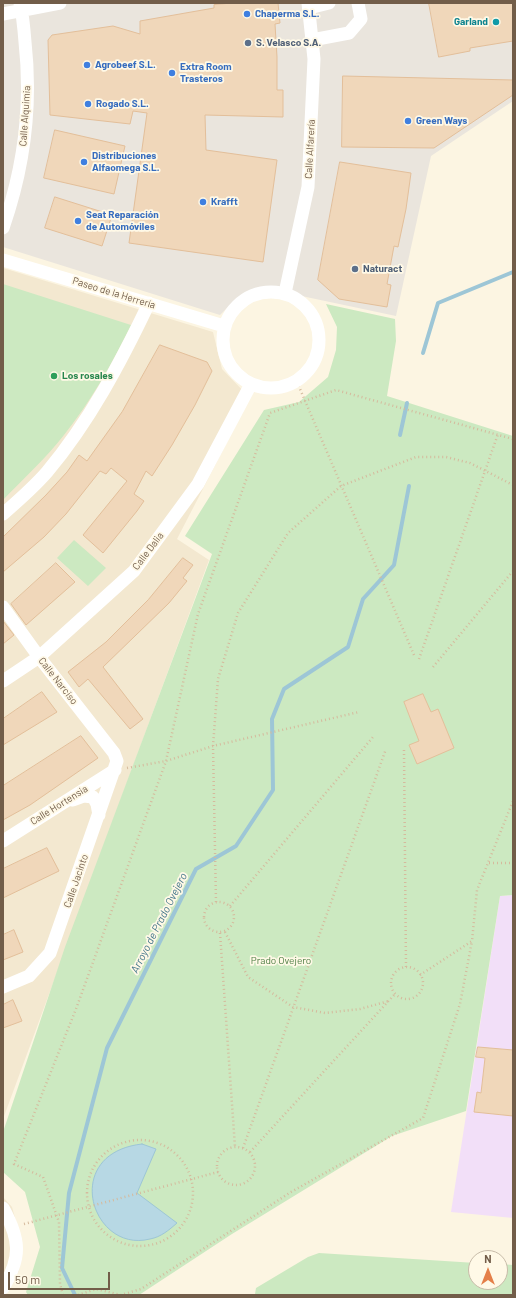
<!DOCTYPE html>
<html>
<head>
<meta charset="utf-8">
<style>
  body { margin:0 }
  #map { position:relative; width:516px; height:1298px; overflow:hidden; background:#fcf5e2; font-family:Barlow,sans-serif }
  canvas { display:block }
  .frame { position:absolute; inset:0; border:4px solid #725d49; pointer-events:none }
  .north { position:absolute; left:468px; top:1250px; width:40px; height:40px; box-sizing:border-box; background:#fff9e7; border:1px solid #c7bba8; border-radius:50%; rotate:0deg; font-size:11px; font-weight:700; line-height:16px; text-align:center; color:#725d49 }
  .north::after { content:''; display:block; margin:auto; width:14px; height:18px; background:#e47f48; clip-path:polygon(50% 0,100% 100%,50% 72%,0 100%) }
  .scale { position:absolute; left:8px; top:1272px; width:102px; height:18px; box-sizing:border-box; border:2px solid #725d49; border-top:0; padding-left:5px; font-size:12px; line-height:14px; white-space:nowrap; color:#725d49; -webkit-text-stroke:3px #fff9e7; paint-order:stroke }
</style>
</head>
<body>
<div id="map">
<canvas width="516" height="1298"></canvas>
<div class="frame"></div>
<div class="north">N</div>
<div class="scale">50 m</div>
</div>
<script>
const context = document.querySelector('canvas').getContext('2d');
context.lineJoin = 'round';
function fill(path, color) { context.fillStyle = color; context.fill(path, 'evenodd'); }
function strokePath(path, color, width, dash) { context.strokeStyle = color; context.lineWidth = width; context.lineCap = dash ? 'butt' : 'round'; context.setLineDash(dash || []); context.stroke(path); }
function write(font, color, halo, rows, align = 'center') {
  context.font = font + ' Barlow,sans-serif'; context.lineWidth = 3.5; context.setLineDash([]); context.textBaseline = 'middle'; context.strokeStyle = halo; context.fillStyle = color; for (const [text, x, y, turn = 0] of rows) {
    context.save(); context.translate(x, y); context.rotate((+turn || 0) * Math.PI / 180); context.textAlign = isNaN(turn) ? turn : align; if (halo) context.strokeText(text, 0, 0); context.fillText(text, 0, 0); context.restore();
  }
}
fill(new Path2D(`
  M3,268L213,332L222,369L250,398L177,539L209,560L3,1119Z
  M3,1197L12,1207L22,1242L19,1271L6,1292L8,1295H3Z`), '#f3e8d0');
fill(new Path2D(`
  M3,3H513V101L431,156L396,316L259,287L236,299L220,315L3,247Z`), '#eae5dd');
fill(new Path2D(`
  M513,895V1218L451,1212L500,896Z`), '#f2dff8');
fill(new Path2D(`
  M3,284L131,325C112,364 91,401 64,435C46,458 23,479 3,500Z
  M326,304L395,319L396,341L387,396L513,436V895L500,896L466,1111L392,1136L232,1234L139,1295H28L26,1292L40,1247L25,1192L3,1172V1132L65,947L212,554L185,536L264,410L299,402L328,377L336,350L337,327Z
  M74,540L106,568L88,586L57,558Z
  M319,1253L476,1263V1282H500V1264L513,1265V1295H257L255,1294L256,1288L308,1257Z`), '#cce9c1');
const water = new Path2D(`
  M142,1144L156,1149L137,1193L177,1223C169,1230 161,1237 150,1239C91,1254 60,1153 142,1144Z`);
fill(water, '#b7d8e4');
strokePath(water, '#9dc6d6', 1);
strokePath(new Path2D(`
  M423,353L438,303L513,272
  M400,435L407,403
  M75,1295L62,1268L69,1193L107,1048L196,869L236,846L273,790L272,719L284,689L348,647L363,599L394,565L409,486`), '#9dc6d6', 4);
const building = new Path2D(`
  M232,3H278L280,23L275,24L277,57V90H283V117L205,115L206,150L277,160L263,262L129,243L147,113L133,111L130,124L50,115L48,40L52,35L113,26L140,34V21L214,8V5Z
  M429,3H513V41L470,48V51L439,57Z
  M343,76L513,80V95L434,148L342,147Z
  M55,130L125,146L114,194L44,178Z
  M340,162L411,173L406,209L398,247L394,246L387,284L391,285L387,307L339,299L318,280Z
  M55,197L112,215L102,246L45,228Z
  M160,345L207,362L212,371L195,405L172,445L152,476L146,471L134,494L144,501L137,511L103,553L83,535L127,481L111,468L106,474L100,471L66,514L44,537L3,572V537L46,495L67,472L79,455L87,461L122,412Z
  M183,558L193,565L183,578L187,581L169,603L103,667L143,719L130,729L88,679L79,687L68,672L106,642L148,600Z
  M56,563L75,582L26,625L11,604Z
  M3,621L14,635L3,644Z
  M42,692L57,712L3,745V719Z
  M423,694L431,712L438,709L454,748L417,764L409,745L419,741L404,702Z
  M81,736L98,758L30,805L3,820V786Z
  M47,848L59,871L3,898V869Z
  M14,930L23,952L3,960V935Z
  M13,1000L22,1021L3,1028V1005Z
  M478,1047L513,1050V1116L474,1112L477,1092L481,1093L485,1058L476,1057Z`);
fill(building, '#f0d7ba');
strokePath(building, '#e3bf9a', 1);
strokePath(new Path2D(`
  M297,382L414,655
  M419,659L498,434
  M433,667L513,571
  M404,750L406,967
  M127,768L166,761L213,746L359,712
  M489,863H513
  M204 917a15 15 0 1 1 30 0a15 15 0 1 1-30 0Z
  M216,902L213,746L218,679L238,613L288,533L341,486L416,457H446L470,463L513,485
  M230,906L373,737
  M225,932L248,977L293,1007L325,1013L360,1009L389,1001
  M220,933L235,1147
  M391 983a16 16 0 1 1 32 0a16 16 0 1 1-32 0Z
  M420,975L472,941L477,890L513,801
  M87 1193a53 53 0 1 1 106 0a53 53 0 1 1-106 0Z
  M217 1166a19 19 0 1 1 38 0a19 19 0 1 1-38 0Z
  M243,1148L386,749
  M250,1152L395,994
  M24,1224L218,1172
  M63,1295L60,1284L59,1222L43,1177L14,1164L76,1009L166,761L198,614L270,413L336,390L513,439
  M78,1295L96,1289L121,1295L141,1289L291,1192L423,1118L460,1004L472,941`), '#d5ba9d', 2.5, [1, 3]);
strokePath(new Path2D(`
  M309,8L329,3
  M3,14L60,3
  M312,40L349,33L361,19L358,3
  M3,228C24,168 32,105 25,42C24,29 23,16 20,3
  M3,260L224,326
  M223 340a48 48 0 1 1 96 0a48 48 0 1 1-96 0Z
  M285,293L308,187L314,59L308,3
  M3,514C18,501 34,487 47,472C89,422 121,362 149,303
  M3,607L39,657L114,753L117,761L50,953L29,976L3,987
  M3,681L39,657L134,571L198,484L251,384
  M73,800L84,796L93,797L97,804L99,815
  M3,841L115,770
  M3,1208C20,1239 22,1257 3,1288`), '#fff', 13);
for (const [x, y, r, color] of [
  [247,14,4,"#3f7fe0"],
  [496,22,4,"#0f9aa8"],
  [248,43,4,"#5c6f8a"],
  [87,65,4,"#3f7fe0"],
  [172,73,4,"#3f7fe0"],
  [88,104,4,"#3f7fe0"],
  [408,121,4,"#3f7fe0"],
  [84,162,4,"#3f7fe0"],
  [203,202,4,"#3f7fe0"],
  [78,221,4,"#3f7fe0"],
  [355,269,4,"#5c6f8a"],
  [54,376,4,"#2e9e5b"]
]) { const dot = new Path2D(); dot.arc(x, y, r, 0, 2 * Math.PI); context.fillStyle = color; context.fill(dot); strokePath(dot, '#fff9e7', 1.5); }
write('bold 10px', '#366cbe', '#fff9e7', [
  ["Chaperma S.L.",255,14],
  ["Agrobeef S.L.",95,65],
  ["Extra Room",180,67],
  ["Trasteros",180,79],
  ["Rogado S.L.",96,104],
  ["Green Ways",416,121],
  ["Distribuciones",92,156],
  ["Alfaomega S.L.",92,168],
  ["Krafft",211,202],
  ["Seat Reparación",86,215],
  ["de Automóviles",86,227]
], 'left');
write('bold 10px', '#0d838f', '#fff9e7', [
  ["Garland",488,22]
], 'right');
write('bold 10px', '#4e5e75', '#fff9e7', [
  ["S. Velasco S.A.",256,43],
  ["Naturact",363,269]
], 'left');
write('10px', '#725d49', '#fff9e7', [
  ["Calle Alquimia",25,116,-86],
  ["Calle Alfarería",310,149,-87],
  ["Paseo de la Herrería",114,293,17],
  ["Calle Dalia",148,551,-53],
  ["Calle Narciso",58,681,52],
  ["Calle Hortensia",59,805,-32],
  ["Calle Jacinto",76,881,-71]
]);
write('bold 10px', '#27864d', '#fff9e7', [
  ["Los rosales",62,376]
], 'left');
write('10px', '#4e7e44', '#fff9e7', [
  ["Prado Ovejero",281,961]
]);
write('italic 11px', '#46788c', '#fff9e7', [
  ["Arroyo de Prado Ovejero",159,923,-63]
]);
</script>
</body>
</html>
